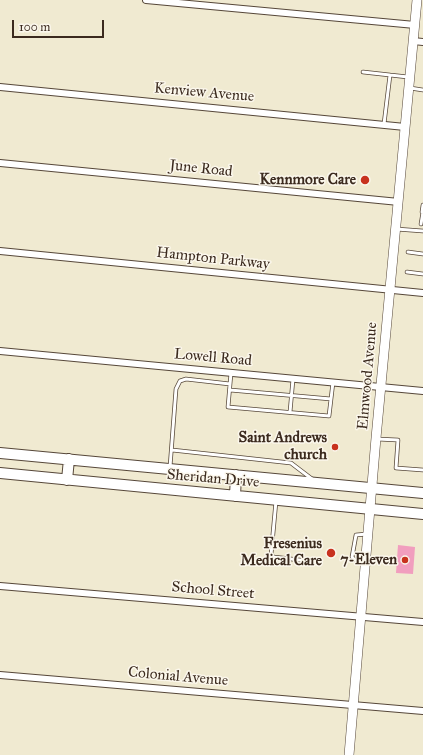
<!DOCTYPE html>
<html>
<head>
<meta charset="utf-8">
<style>
  body { margin:0 }
  #map { position:relative; width:423px; height:755px; overflow:hidden; background:#f0ead1; font-family:"IM FELL Great Primer",serif }
  canvas { display:block }
  .scale { position:absolute; left:12px; top:20px; width:92px; height:18px; box-sizing:border-box; border:2px solid #3b2a1e; border-top:0; padding-left:5px; font-size:12px; line-height:14px; white-space:nowrap; color:#3b2a1e; -webkit-text-stroke:3px #fbf7ec; paint-order:stroke }
</style>
</head>
<body>
<div id="map">
<canvas width="423" height="755"></canvas>
<div class="scale">100 m</div>
</div>
<script>
const context = document.querySelector('canvas').getContext('2d');
context.lineJoin = 'round';
function fill(path, color) { context.fillStyle = color; context.fill(path, 'evenodd'); }
function strokePath(path, color, width, dash) { context.strokeStyle = color; context.lineWidth = width; context.lineCap = dash ? 'butt' : 'round'; context.setLineDash(dash || []); context.stroke(path); }
function write(font, color, halo, rows, align = 'center') {
  context.font = font + ' "IM FELL Great Primer",serif'; context.lineWidth = 3; context.setLineDash([]); context.textBaseline = 'middle'; context.strokeStyle = halo; context.fillStyle = color; for (const [text, x, y, turn = 0] of rows) {
    context.save(); context.translate(x, y); context.rotate((+turn || 0) * Math.PI / 180); context.textAlign = isNaN(turn) ? turn : align; if (halo) context.strokeText(text, 0, 0); context.fillText(text, 0, 0); context.restore();
  }
}
fill(new Path2D(`
  M398,545L415,547L413,574L396,573Z`), '#f19ebe');
const lane = new Path2D(`
  M363,72L408,77
  M410,88L423,90
  M384,124L390,75
  M422,212L423,205
  M421,224L423,212
  M396,229L423,231
  M408,252L423,254
  M407,272L423,274
  M231,373L228,407L329,416L333,382
  M230,390L331,399
  M290,412L293,379
  M377,439L398,440L396,468L423,470
  M172,450L291,463L312,479
  M170,467L176,389L180,381L186,379L230,384
  M276,501L271,555L274,557L308,561
  M365,561L355,560L352,557L356,535L367,534`);
const street = new Path2D(`
  M146,0L415,25
  M413,41L423,42
  M0,87L405,127
  M0,163L399,202
  M0,251L423,293
  M0,351L423,391
  M0,586L423,622
  M0,675L423,711`);
const secondary = new Path2D(`
  M349,755L376,438L417,0`);
const primary = new Path2D(`
  M0,453L423,493
  M0,473L423,514
  M67,480L69,459
  M235,496L236,475`);
strokePath(lane, '#564739', 4.5);
strokePath(street, '#564739', 8);
strokePath(secondary, '#564739', 10);
strokePath(primary, '#564739', 12);
strokePath(lane, '#fff', 3);
strokePath(street, '#fff', 6);
strokePath(secondary, '#fff', 9);
strokePath(primary, '#fff', 10);
for (const [x, y, r, color] of [
  [365,180,5,"#c8321e"],
  [335,447,4,"#c8321e"],
  [331,553,5,"#c8321e"],
  [405,560,4,"#c8321e"]
]) { const dot = new Path2D(); dot.arc(x, y, r, 0, 2 * Math.PI); context.fillStyle = color; context.fill(dot); strokePath(dot, '#fbf7ec', 1.5); }
write('15px', '#3b2a1e', '#fbf7ec', [
  ["Kenview Avenue",204,93,5],
  ["June Road",201,169,6],
  ["Hampton Parkway",213,259,6],
  ["Lowell Road",213,358,5],
  ["Elmwood Avenue",368,376,-85],
  ["Sheridan Drive",213,479,5],
  ["School Street",213,591,5],
  ["Colonial Avenue",178,677,5]
]);
write('bold 15px', '#3b2a1e', '#fbf7ec', [
  ["Kennmore Care",356,180],
  ["Saint Andrews",327,438],
  ["church",327,455],
  ["Fresenius",322,544],
  ["Medical Care",322,561],
  ["7-Eleven",397,560]
], 'right');
</script>
</body>
</html>
